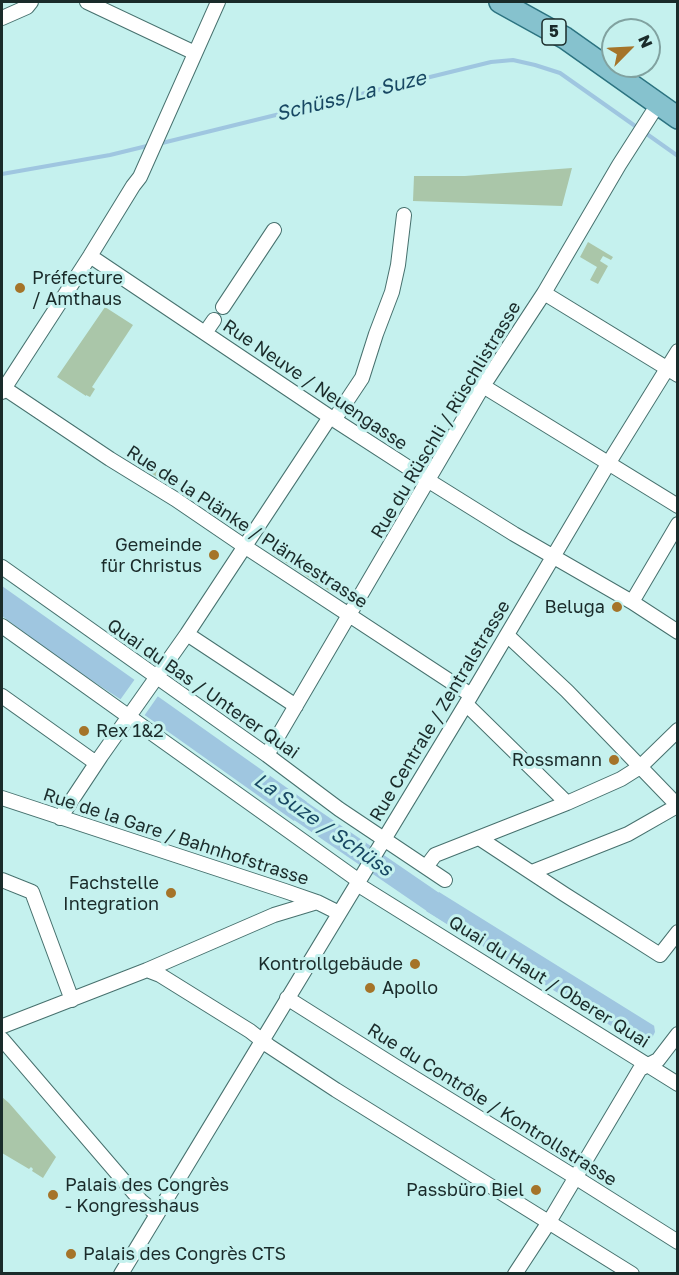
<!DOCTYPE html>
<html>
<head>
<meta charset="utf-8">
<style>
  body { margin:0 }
  #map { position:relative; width:679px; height:1275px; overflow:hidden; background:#c5f1ee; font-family:"Golos Text",sans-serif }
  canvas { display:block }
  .frame { position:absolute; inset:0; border:3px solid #1a2b2a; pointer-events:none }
  .north { position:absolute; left:601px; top:18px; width:60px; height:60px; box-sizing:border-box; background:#c5f1ee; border:2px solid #81a2a0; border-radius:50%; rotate:66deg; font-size:16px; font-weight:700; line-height:24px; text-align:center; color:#1a2b2a }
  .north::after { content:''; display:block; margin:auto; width:21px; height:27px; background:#a57429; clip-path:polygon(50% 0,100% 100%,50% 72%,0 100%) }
</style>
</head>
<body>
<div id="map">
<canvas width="679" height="1275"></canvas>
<div class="frame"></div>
<div class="north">N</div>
</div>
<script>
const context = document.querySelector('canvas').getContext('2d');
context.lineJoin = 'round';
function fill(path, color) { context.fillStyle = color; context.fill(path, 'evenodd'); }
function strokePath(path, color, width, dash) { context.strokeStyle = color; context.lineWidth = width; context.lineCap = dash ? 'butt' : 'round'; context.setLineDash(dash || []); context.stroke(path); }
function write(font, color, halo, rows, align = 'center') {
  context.font = font + ' "Golos Text",sans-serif'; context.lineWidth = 6; context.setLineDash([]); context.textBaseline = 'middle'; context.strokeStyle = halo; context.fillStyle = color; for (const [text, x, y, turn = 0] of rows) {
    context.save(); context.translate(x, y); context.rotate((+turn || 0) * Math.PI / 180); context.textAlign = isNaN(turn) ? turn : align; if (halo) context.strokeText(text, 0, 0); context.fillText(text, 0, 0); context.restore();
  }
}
fill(new Path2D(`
  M572,168L562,206L413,201L414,176H465Z
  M588,242L613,257L611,260L603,256L600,261L608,266L598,284L590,280L597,267L580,257Z
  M105,307L133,325L92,387L95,389L90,397L86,395V396L57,377Z
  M144,461L180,484L174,488L140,466Z
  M278,550L334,587L331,592L274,555Z
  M2,1097L9,1103L56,1157L43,1178L32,1171L33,1169L31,1167L29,1169L2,1153Z`), '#aac6a9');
fill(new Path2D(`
  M2,586L307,802L294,821L146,716L68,665L2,616Z
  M439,892L677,1040V1067L426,911Z`), '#9fc6e0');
fill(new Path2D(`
  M135,679L158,696L144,716L120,700Z
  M656,1024L678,1037L676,1070L641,1048V1046L651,1040L655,1032L654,1025Z`), '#c5f1ee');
strokePath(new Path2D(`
  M644,132L678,156
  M158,144L491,62L513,60L535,65L560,73L638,128
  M2,174L110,155L151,145`), '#9fc6e0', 4);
strokePath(new Path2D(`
  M277,795L433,902L458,918`), '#9fc6e0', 22);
const street = new Path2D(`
  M87,2L195,53
  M2,18L27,7L31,2
  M90,256L330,417L429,481L514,534L632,602L678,632
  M544,293L678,375
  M223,307L274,230
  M205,333L214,320
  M483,386L678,506
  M4,388L110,459L175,499L244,546L471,695
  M2,392L90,256L133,186L140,177L218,2
  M334,420L362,378L376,334L392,292L398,265L404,215
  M2,567L267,755L339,809L445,880
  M632,602L678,524
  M2,626L359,881
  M187,634L296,706
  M507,635L567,691L678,806
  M2,696L96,763
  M466,704L567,803
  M267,755L483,386L544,293L619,165L658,104
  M2,798L285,891L317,902L339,913
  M60,818L101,756L187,634L330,417
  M479,838L564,894L660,955L678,932
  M426,867L435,855L567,803L621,779L640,767L678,730
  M532,872L628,834L677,806
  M2,880L32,892L72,1000
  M357,884L678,1084
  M147,970L160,975L250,1031L269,1046L336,1090L632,1274
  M287,998L398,1068L575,1177L678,1242
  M3,1026L147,970L274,915L317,902
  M2,1039L141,1201L157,1214
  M121,1274L466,704L608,464L678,351
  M515,1274L549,1222L640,1069L658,1060L678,1034`);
const primary = new Path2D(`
  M500,2L565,38L678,118`);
strokePath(street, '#47716e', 16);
strokePath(primary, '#2c7380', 24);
strokePath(street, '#fff', 14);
strokePath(primary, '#86c2ce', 21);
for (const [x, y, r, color] of [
  [20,288,6,"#a57429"],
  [214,555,6,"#a57429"],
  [617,607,6,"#a57429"],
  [84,731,6,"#a57429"],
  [614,760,6,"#a57429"],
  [171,893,6,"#a57429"],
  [415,964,6,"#a57429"],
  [370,988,6,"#a57429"],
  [536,1190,6,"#a57429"],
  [53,1195,6,"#a57429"],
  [71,1254,6,"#a57429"]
]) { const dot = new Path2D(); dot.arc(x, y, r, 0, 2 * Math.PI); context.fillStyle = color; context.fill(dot); strokePath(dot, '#c5f1ee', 2); }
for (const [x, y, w] of [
  [554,32,24]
]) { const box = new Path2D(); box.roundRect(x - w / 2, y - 13, w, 26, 4.5); context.fillStyle = '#c5f1ee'; context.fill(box); strokePath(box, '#1a2b2a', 1.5); }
write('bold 16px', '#1a2b2a', null, [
  ["5",554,32]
]);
write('18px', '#1a2b2a', '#c5f1ee', [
  ["Préfecture",32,278,"left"],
  ["/ Amthaus",32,299,"left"],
  ["Gemeinde",202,545],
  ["für Christus",202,566],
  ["Beluga",605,607],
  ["Rex 1&2",96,731,"left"],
  ["Rossmann",602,760],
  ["Fachstelle",159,883],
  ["Integration",159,904],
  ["Kontrollgebäude",403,964],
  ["Apollo",382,988,"left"],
  ["Palais des Congrès",65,1185,"left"],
  ["- Kongresshaus",65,1206,"left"],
  ["Passbüro Biel",524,1190],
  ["Palais des Congrès CTS",83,1254,"left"]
], 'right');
write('18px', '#1a2b2a', '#c5f1ee', [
  ["Rue Neuve / Neuengasse",315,385,34],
  ["Rue du Rüschli / Rüschlistrasse",446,420,-59],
  ["Rue de la Plänke / Plänkestrasse",247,527,33],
  ["Quai du Bas / Unterer Quai",203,689,35],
  ["Rue Centrale / Zentralstrasse",440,711,-59],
  ["Rue de la Gare / Bahnhofstrasse",176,837,18],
  ["Quai du Haut / Oberer Quai",549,982,32],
  ["Rue du Contrôle / Kontrollstrasse",492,1105,32]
]);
write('italic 20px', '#184863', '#c5f1ee', [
  ["Schüss/La Suze",351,96,-14],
  ["La Suze / Schüss",323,825,35]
]);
</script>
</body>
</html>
